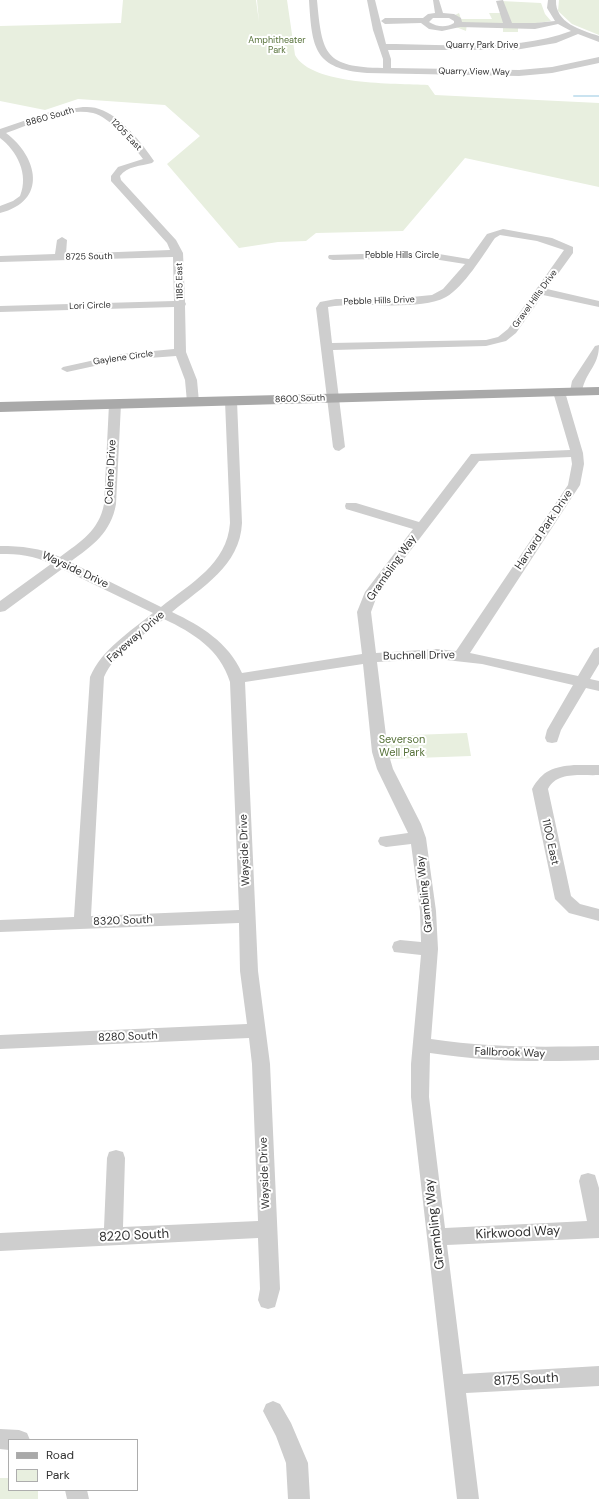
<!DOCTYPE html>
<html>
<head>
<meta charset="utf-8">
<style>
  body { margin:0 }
  #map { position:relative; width:599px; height:1499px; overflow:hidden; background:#fff; font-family:"DM Sans",sans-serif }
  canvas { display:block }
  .legend { position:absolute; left:8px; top:1439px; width:130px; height:52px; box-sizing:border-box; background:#fff; border:1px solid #adadad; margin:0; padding:5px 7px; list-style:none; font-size:12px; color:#313131 }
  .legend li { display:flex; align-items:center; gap:8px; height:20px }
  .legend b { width:20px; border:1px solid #adadad }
</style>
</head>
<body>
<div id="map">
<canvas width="599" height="1499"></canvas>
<ul class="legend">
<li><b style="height:5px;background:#a9a9a9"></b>Road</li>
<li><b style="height:11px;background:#e8efdf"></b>Park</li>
</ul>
</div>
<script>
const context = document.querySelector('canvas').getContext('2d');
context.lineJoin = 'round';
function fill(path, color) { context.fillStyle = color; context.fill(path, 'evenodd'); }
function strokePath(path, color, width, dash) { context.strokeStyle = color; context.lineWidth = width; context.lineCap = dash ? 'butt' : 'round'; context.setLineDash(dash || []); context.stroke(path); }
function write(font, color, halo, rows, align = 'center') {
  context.font = font + ' "DM Sans",sans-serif'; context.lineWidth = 4; context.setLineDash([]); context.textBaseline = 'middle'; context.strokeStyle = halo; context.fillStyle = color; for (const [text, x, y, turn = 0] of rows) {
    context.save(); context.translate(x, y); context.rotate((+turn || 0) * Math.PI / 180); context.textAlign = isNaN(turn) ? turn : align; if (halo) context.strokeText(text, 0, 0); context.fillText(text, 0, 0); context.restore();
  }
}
fill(new Path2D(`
  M123,0H256L259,22L257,0H287L295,55C312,86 395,83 428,85L435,95L599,103V187L465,158L403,231L316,233L306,241L278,242L239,248L167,164L200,136L165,105L78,99L45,110L0,101V26L121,23Z
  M559,0H599V35L572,24L558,11Z
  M501,1L541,3L545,14L551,21L518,26V32H503V26L467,24L466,31L456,27L453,16L459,13L461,19H492L489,13H502Z
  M467,733L471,756L389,759L385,736Z
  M0,1478H9V1490H38V1499H0Z`), '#e8efdf');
strokePath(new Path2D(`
  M574,96H599`), '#cae3f0', 2);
fill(new Path2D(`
  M309,0H317C322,55 325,67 383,68V59L373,30L367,0H375L386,44C443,44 517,52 571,31L558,24L535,29L460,27L442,31L429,29L421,23L385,24L381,21L385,18H423L428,14L435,13L433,0H439L443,13L454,14L461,18L462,22L503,23L496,1L503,0L512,23H535L555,21L547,8L548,0H556C555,23 581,30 599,36V42L578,34L556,43L515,50H388L391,59V68L519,70L552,67L599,57V63L552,73L519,76L367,73C314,69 312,48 309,0ZM433,18H449L454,21V23C446,28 437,27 429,22Z
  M83,107C88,107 94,107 99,109C121,116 141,142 154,161L152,163C141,166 127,166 120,176L121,180L176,240L183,253L185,302L186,304L185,306L186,352L197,380L199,402L197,405L193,406L187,402L185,380L176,356L122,360L67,372L61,369L63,367L122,354L174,349V307L0,312V306L174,301L173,257L0,262V256L55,254L57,240L62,237L67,240L66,254L170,250L167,243L111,181V176L118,167L143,159C133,145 110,117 93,113C65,107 32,124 6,133C38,157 48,201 0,213V206L13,201L20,196C29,174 17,151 0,138V129L50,112Z
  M503,229L552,238L573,247V253L547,289L599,301V307L543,295L516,333L506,341L486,346L333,350L345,447L339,451L335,450L333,447L316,308L320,302L336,299H391L432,295L443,289L465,264L427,258L333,260L329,259L328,257L329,255L427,252L469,259L487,234ZM500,235L537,241L564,250L508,329L498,337L486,340L332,343L328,307C360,301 419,312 446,297C464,287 483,255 495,238Z
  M599,345C599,366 586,371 582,391L576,395L572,393L570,391L572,381L595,346Z
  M559,388L565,392L583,453L584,464L580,485L470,653L578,676L594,649L599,647V664L590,679L599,681V691L586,688L561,730L557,742L552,743L547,742L545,738L547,730L573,685L482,664L437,659L377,662L388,752L393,769L421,824L426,838L436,911L438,949L431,1039C489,1048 541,1047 599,1046V1060C540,1062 489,1062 430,1053L429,1097L445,1228L587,1221L579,1181L581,1175L588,1173L595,1175L599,1188V1238L447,1245L463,1374L599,1366V1386L466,1393L479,1499H457L411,1097V1064L421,955L394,952L392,947L394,942L400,940L421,942L420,911L411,844L386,847L380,845L378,841L380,837L408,833L377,769L372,752L363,664L245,682L258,971L270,1064L280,1289L275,1307L268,1309L261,1307L258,1300L260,1289L258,1238L0,1251V1233L104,1228L107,1158L109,1152L116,1150L123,1152L125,1158L123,1227L258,1221L252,1064L249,1038L0,1049V1035L247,1024L240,971L239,923L0,932V920L74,917L90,677C102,649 130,632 153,613L62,569L5,611L0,612V601L51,564C34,555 18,554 0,554V546C21,546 41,548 60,557C80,542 99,531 104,504L109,404L111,401H119L121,404L116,504C111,533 92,546 70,562L161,607C191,583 227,564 230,523L225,401L231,397L235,398L237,401L242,523C240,566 202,587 172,612C201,626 228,642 242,673L362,654L357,612L365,592L413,529L346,509L345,506L346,503H356L419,522L471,454L570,450L553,392ZM571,457L572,464L568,485L456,651L437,649L376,653L371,612L378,593L479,461ZM164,619C193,633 220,649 230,682L239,910L91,916L104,677C115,652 143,636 164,619Z
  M574,765H599V775C582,776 557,771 548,789L571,896L580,904L599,909V921L569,913L555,899L532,789C543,770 553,767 574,765Z
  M273,1401L280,1404L291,1423L308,1463L310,1499H288L286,1463L276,1436L263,1411L266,1404Z
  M0,1429L19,1430L27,1433L30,1440H9V1450L0,1449Z
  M65,1490H87L89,1499H67Z`), '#cecece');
fill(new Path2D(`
  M599,387V395L0,412V402Z`), '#a9a9a9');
write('9px', '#57723a', '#fff', [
  ["Amphitheater",277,41],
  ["Park",277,51]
]);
write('9px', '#313131', '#fff', [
  ["Quarry Park Drive",482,46],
  ["Quarry View Way",474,72,1],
  ["8860 South",50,117,-16],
  ["1205 East",126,135,46],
  ["Pebble Hills Circle",402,256],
  ["8725 South",89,257,-1],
  ["1185 East",180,281,-91],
  ["Gravel Hills Drive",535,299,-54],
  ["Pebble Hills Drive",379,301,-2],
  ["Lori Circle",90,306,-2],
  ["Gaylene Circle",123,358,-8],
  ["8600 South",300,399,-2]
]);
write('11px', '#313131', '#fff', [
  ["Colene Drive",111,472,-87],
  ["Harvard Park Drive",544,530,-56],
  ["Grambling Way",392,568,-55],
  ["Wayside Drive",75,570,25],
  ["Fayeway Drive",136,637,-41],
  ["Buchnell Drive",419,656,-1],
  ["1100 East",550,842,78],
  ["Wayside Drive",245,850,-92],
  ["Grambling Way",425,894,-96],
  ["8320 South",123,921,-2],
  ["8280 South",128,1037,-2],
  ["Fallbrook Way",510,1053,2],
  ["Wayside Drive",265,1173,-92]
]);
write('11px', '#57723a', '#fff', [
  ["Severson",402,740],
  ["Well Park",402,753]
]);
write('13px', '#313131', '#fff', [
  ["Grambling Way",435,1224,-97],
  ["Kirkwood Way",518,1233,-3],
  ["8220 South",134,1236,-3],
  ["8175 South",526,1380,-3]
]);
</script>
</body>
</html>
